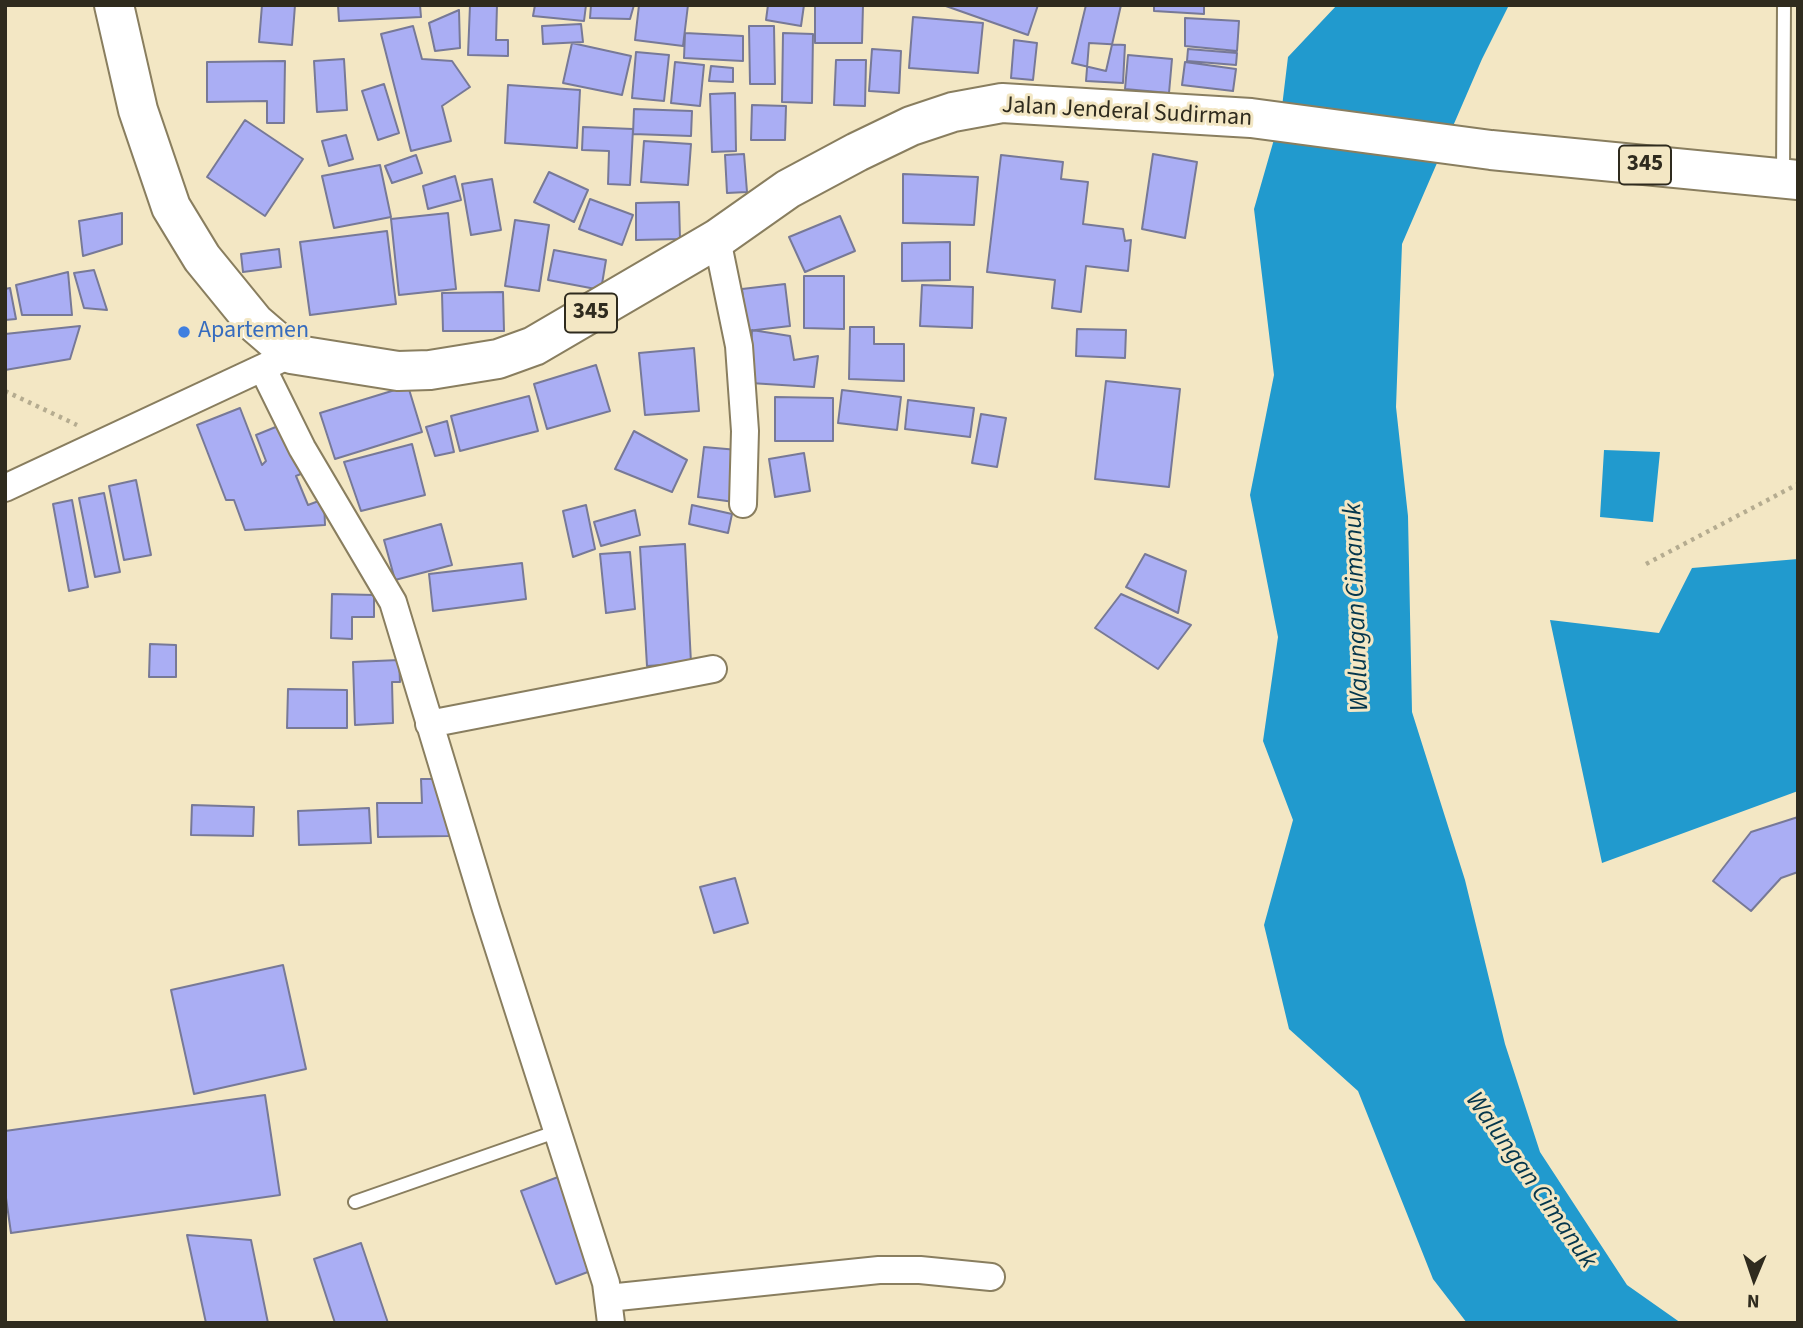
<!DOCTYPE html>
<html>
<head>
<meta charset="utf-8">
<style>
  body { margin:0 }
  #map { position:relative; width:1803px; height:1328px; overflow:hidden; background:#f3e7c4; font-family:"Source Sans 3",sans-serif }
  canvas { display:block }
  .frame { position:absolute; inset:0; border:7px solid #2f2b1e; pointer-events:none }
  .north { position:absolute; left:1719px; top:1244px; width:70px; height:70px; -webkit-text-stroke:5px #f3e7c4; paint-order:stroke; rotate:182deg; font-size:19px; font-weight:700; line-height:28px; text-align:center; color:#2f2b1e }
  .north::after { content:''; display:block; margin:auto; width:24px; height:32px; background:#2f2b1e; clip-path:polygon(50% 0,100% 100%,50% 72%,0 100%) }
</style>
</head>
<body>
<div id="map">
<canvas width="1803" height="1328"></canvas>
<div class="frame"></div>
<div class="north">N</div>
</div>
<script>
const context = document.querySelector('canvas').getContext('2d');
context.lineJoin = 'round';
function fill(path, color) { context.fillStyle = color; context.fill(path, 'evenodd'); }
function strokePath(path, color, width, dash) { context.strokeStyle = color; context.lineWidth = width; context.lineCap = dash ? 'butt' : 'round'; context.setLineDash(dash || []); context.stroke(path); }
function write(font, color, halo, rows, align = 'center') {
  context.font = font + ' "Source Sans 3",sans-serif'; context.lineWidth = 6; context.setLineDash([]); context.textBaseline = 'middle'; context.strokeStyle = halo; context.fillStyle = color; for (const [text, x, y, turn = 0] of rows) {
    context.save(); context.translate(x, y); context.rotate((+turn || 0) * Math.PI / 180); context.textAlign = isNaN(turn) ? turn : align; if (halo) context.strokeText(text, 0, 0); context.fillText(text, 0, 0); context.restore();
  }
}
fill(new Path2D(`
  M1337,5H1509L1482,59L1402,244L1396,407L1408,516L1412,712L1465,880L1505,1044L1540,1152L1627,1285L1681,1323H1467L1433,1279L1358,1091L1289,1029L1264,925L1293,820L1263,741L1278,637L1250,495L1274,375L1254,209L1281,115L1288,57Z
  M1604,450L1660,452L1653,522L1600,517Z
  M1798,559V791L1602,863L1550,620L1659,633L1692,568Z`), '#219ace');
const building = new Path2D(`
  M262,5H295L292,45L259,42Z
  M338,5H420L421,17L339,21Z
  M470,5H497L496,40H508V56L468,55Z
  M535,5H586L584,21L533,16Z
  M591,5H634L630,19L590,18Z
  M639,5H688L683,46L635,40Z
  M768,5H804L801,26L766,20Z
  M815,5H863L862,43H815Z
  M943,5H1038L1028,35Z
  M1086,5H1121L1106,71L1072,63Z
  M1154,5H1204V14L1154,11Z
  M459,10L460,48L435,51L429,23Z
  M913,17L983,23L978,73L909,68Z
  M1185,18L1239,21L1237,51L1185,46Z
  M581,24L583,42L543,44L542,26Z
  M413,26L422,59L452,61L470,87L442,106L451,141L411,151L381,34Z
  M749,26H774L775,84H750Z
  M685,33L743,36V61L684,58Z
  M783,33L813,34L812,103L782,102Z
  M1014,40L1037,43L1033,80L1011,78Z
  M572,43L631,56L622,95L563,83Z
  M1089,43L1125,45L1123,83L1086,81Z
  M872,49L901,51L899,93L869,91Z
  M1188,49L1237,53L1236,65L1187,61Z
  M636,52L669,55L664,101L632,98Z
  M1128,55L1172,59L1169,93L1125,89Z
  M344,59L347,110L317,112L314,61Z
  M836,60H866L865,106L834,105Z
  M285,61L284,123H267V101L207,102V62Z
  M675,62L704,65L700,106L671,103Z
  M1185,62L1236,69L1233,91L1182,85Z
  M711,66L733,68V82L709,81Z
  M384,84L399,133L378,140L362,91Z
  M508,85L580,90L577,148L505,143Z
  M735,93L736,151L712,152L710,94Z
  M752,105L786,106L785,140H751Z
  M634,109L692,111L691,136L633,134Z
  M245,120L303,159L265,216L207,177Z
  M583,127L633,129L630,185L608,184L609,151L582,150Z
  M346,135L353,159L329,166L322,141Z
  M644,141L691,144L688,185L641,182Z
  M744,154L747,192L727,193L725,155Z
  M1153,154L1197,162L1185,238L1142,229Z
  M416,155L422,173L392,183L385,166Z
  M1001,155L1063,162L1061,179L1088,182L1083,224L1123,229L1125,241L1131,240L1128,271L1086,266L1081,312L1052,308L1055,280L987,272Z
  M380,165L391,217L334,228L322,176Z
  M549,172L588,190L574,222L534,202Z
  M903,174L978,177L974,225L903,223Z
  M455,176L461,200L428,209L423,186Z
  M492,179L501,230L471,235L462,184Z
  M590,199L633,215L622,245L579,229Z
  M679,202L680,239L636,240V203Z
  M122,213V244L83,256L79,221Z
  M448,213L456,289L399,295L391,219Z
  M840,216L855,251L805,272L789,237Z
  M515,220L549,225L539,291L505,286Z
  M387,231L396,304L310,315L300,242Z
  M950,242V280L902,281V243Z
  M279,249L281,267L243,272L241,254Z
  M554,250L606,260L601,290L548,280Z
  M94,270L107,310L84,308L74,273Z
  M68,272L72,315H22L16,285Z
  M804,276H844V329L804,328Z
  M785,284L790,326L747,331L742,289Z
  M922,285L973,287L972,328L920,326Z
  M10,288L16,319L5,320V289Z
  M503,292L504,331H443L442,293Z
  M80,326L70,359L5,370V334Z
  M850,327H874V344H904V381L849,379Z
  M1077,329L1126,330L1125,358L1076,356Z
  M752,330L790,336L794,360L818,356L814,387L750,383Z
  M694,348L699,411L645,415L639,353Z
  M596,365L610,411L547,429L534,384Z
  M1106,381L1180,389L1169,487L1095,479Z
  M408,386L422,432L335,459L320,413Z
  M842,390L901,397L897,430L838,423Z
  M529,396L538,431L460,451L451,416Z
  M775,397L833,398V441H775Z
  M908,400L974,408L970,437L905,429Z
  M240,408L262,465L266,461L256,435L288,422L308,471L296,476L308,505L324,499L325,525L245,530L234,500H226L197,425Z
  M981,414L1006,418L997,467L972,463Z
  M447,421L454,452L435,456L426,427Z
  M634,431L687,460L672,492L615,469Z
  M412,444L425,495L361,511L344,462Z
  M704,447L738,450L734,502L698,497Z
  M804,453L810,491L775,497L769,459Z
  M136,480L151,555L124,560L109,486Z
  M104,493L120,572L95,577L79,498Z
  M72,500L88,587L69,591L53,504Z
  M586,505L595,549L573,557L563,511Z
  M692,505L732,514L728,533L689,524Z
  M635,510L640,535L601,546L594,522Z
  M441,524L452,565L395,580L384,540Z
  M685,544L691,663L647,666L640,547Z
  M630,552L635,609L606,613L600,554Z
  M1145,554L1186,571L1178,613L1126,587Z
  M522,563L526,599L433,611L429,574Z
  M332,594L374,595V617H352V639L331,638Z
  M1121,594L1191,625L1158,669L1095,628Z
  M150,644L176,645V677H149Z
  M399,660L400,682H392L393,723L355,725L353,662Z
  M288,689L347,690V728H287Z
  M421,779H448L449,836L378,837L377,803H422Z
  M192,805L254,807L253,836L191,835Z
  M369,808L371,843L299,845L298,811Z
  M1798,817V872L1781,878L1751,911L1713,881L1751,832Z
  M735,878L748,923L714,933L700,887Z
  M283,965L306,1069L194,1094L171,990Z
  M265,1095L280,1195L11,1233L5,1191V1131Z
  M566,1174L601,1267L556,1284L521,1191Z
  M187,1235L251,1240L268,1323H206Z
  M361,1243L388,1323H335L314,1259Z`);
fill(building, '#aaaef4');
strokePath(building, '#777997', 2);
const lane = new Path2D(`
  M1783,175L1784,5
  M355,1202L558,1131`);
const street = new Path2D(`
  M717,239L739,346L745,431L743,504
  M263,369L302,448L393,602L486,909L606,1283L611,1323
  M5,488L277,361
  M429,724L713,669
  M608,1298L879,1270H920L991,1277`);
const primary = new Path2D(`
  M114,5L138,110L171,207L202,258L255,323L291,354L398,371L430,370L498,359L534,346L717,239L788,189L857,152L911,126L953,112L1002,103L1251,118L1491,150L1798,180`);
strokePath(lane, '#897e5f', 16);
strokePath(street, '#897e5f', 30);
strokePath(primary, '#897e5f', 42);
strokePath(new Path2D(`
  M5,391L77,425
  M1646,564L1798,484`), '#b5ac90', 4.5, [3.5, 5]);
strokePath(lane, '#fff', 12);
strokePath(street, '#fff', 26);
strokePath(primary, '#fff', 38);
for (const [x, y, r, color] of [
  [184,332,7,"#3f7fe0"]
]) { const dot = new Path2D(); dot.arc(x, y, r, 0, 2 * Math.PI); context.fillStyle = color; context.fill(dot); strokePath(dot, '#f3e7c4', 2.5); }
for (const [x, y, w] of [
  [1645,165,52],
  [591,313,52]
]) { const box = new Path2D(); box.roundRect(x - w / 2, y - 19.5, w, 39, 5); context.fillStyle = '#f3e7c4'; context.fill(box); strokePath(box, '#2f2b1e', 2); }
write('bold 23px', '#2f2b1e', null, [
  ["345",1645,165],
  ["345",591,313]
]);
write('24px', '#2f2b1e', '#f3e7c4', [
  ["Jalan Jenderal Sudirman",1127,113,3]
]);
write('24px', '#366cbe', '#f3e7c4', [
  ["Apartemen",198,332]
], 'left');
write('italic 26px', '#04364c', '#f3e7c4', [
  ["Walungan Cimanuk",1358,607,-92],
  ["Walungan Cimanuk",1530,1181,55]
]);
</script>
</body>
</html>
